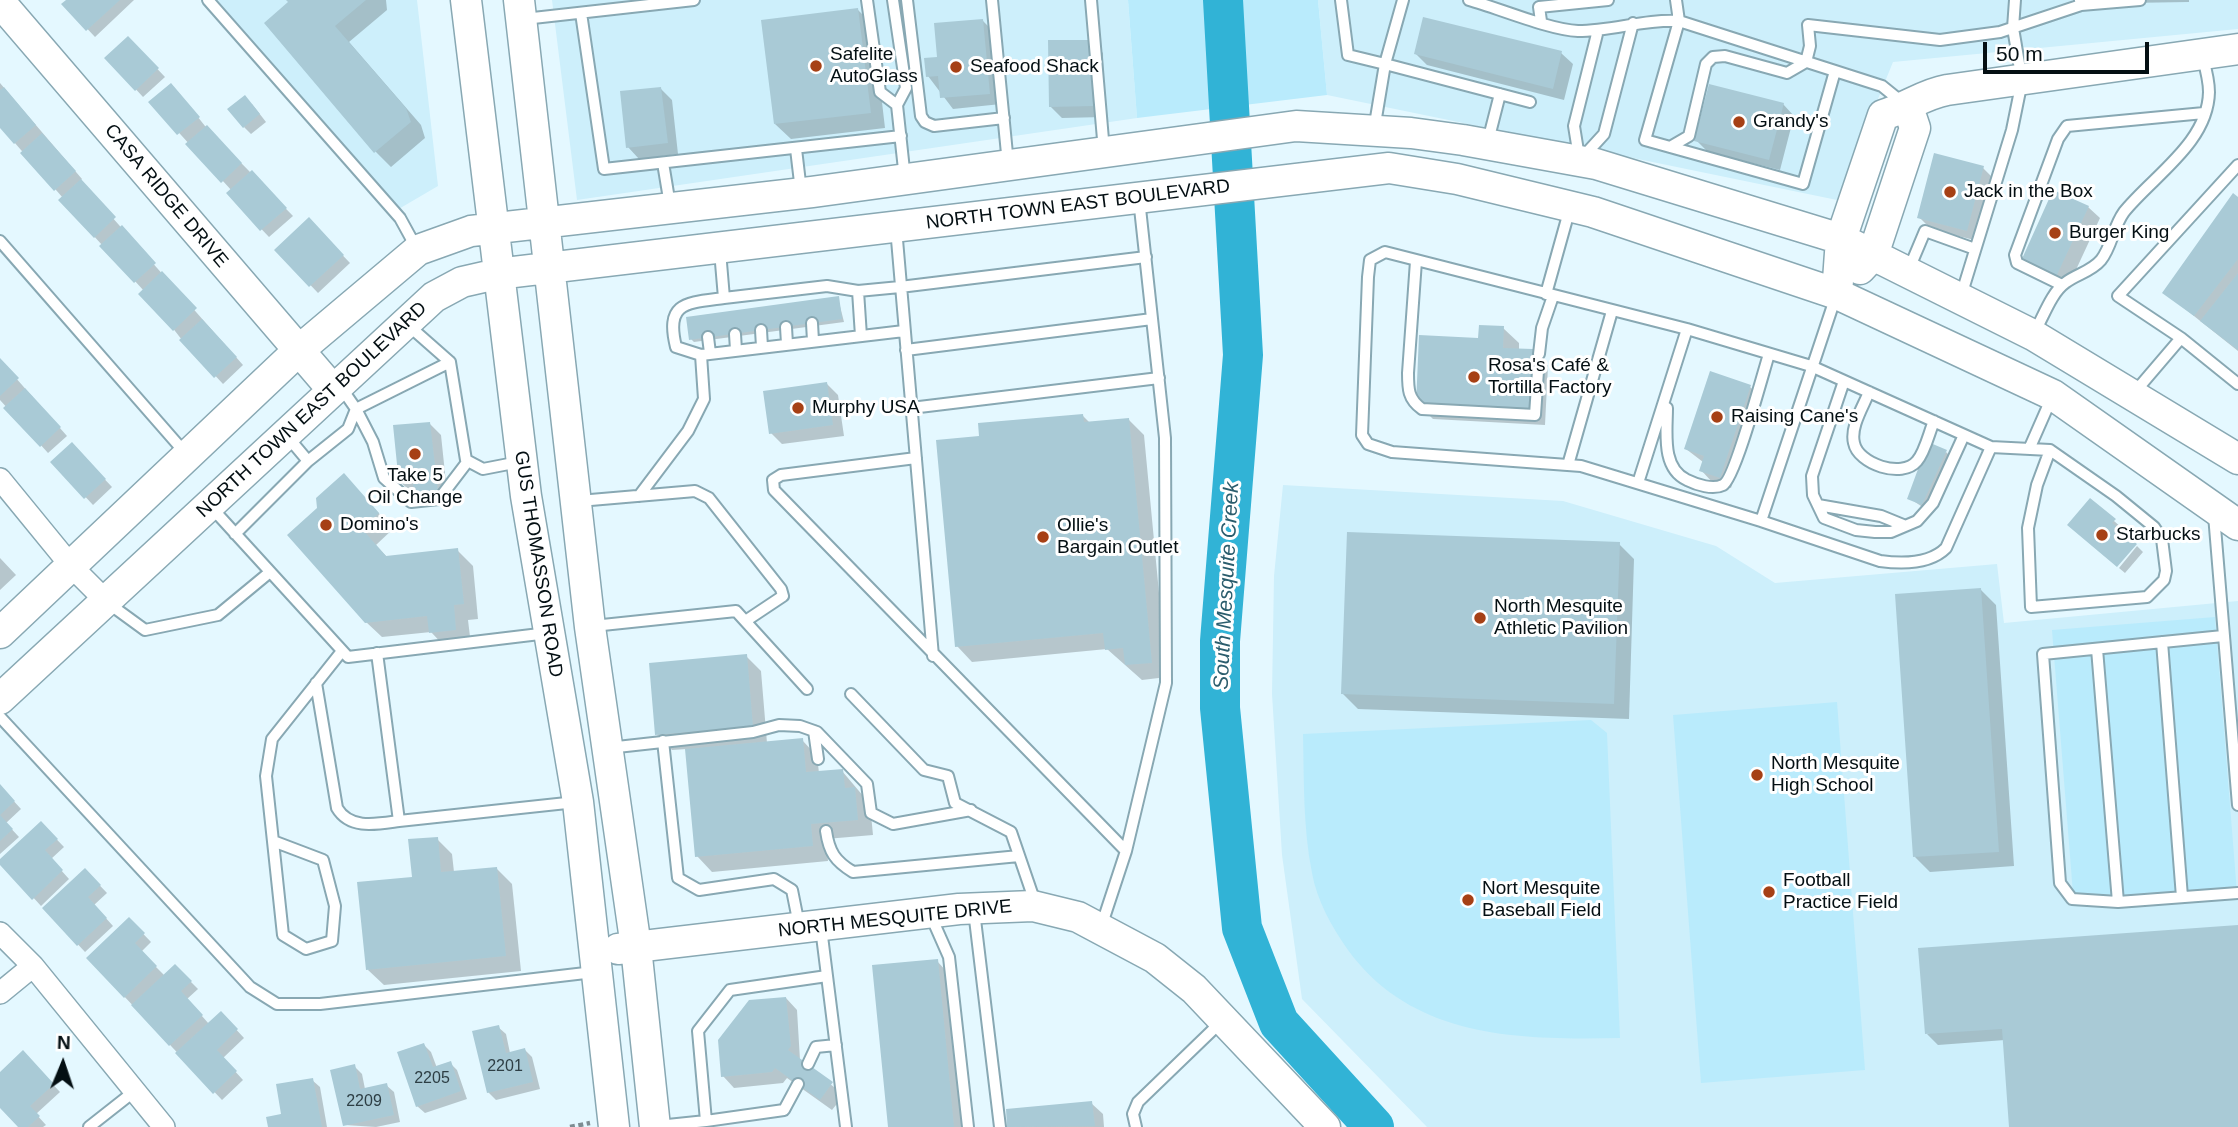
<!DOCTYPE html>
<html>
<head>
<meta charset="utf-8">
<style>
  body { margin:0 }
  #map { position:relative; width:2238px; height:1127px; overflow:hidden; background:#e4f8ff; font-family:Helvetica,sans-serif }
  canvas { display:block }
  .north { position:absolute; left:28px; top:1029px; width:70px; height:70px; -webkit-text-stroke:5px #fff; paint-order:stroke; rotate:2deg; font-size:19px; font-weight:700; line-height:28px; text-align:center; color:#040f13 }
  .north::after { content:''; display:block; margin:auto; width:24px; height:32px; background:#040f13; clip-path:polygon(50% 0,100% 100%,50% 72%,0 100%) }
  .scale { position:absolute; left:1983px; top:42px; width:166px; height:32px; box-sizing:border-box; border:4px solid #040f13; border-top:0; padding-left:9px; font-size:21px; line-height:24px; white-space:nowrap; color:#040f13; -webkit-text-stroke:5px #fff; paint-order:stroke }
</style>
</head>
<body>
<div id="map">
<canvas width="2238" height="1127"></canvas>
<div class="north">N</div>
<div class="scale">50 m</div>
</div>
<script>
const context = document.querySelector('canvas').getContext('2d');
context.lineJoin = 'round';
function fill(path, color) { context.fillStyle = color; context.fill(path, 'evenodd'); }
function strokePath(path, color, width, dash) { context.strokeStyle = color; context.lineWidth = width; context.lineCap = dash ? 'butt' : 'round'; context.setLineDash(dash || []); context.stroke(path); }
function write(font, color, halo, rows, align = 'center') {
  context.font = font + ' Helvetica,sans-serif'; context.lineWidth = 6; context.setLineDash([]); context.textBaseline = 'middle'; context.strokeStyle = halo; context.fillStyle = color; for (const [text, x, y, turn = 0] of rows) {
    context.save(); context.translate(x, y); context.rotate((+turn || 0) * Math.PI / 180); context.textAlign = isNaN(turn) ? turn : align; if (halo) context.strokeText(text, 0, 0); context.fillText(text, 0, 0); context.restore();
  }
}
fill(new Path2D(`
  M210,0H417L438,186L397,210Z
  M552,0H1128L1137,118L577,200Z
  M1318,0H2238V29L1893,62L1837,200L1327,95Z
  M1283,485L1563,501L1716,546L1775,583L1997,564L2004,623L2238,601V1127H1427L1302,999L1282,855L1272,694L1274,576Z`), '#cdeffb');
fill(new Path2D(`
  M1128,0H1318L1327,95L1137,118Z
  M2215,617L2237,893L2074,906L2052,630Z
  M1837,702L1865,1070L1701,1083L1673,715Z
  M1591,720L1607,733L1620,1038C1519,1040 1413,1039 1348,950C1332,927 1317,901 1312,873C1303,828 1304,780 1303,734Z`), '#b9ebfc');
fill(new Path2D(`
  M68,0H134L95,37L64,4Z
  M289,0H386L387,10L349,42L421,125L425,138L391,167L376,152Z
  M2124,0H2189V2L2127,3Z
  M858,10L873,25L885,128L791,139L775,124Z
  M983,21L994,32L1001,104L953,109L928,76L939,58Z
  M128,38L165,77L143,97L107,58Z
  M1092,42L1103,53L1104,117L1062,118L1050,106Z
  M1561,53L1573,64L1564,100L1427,65L1416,54Z
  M0,83L82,179L80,181L243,365L223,384L182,340L144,291L61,200L63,198L0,126Z
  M661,89L672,100L678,154L639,159L628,147Z
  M178,92L205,126L293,216L269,237L228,194L232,191L151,102Z
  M252,104L266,122L251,134L244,127Z
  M1783,104L1794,116L1780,170L1708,152L1696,140Z
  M1983,168L1994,179L1978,241L1931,229L1919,217Z
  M2238,199V351L2165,293Z
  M2088,207L2100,218L2068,287L2034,272Z
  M309,220L350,263L318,293L277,250Z
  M838,298L844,322L694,342L691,339Z
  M1503,328L1519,343V350L1532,351L1548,366L1545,425L1433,419L1418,404L1480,340Z
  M0,360L67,436L48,453L0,400Z
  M827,384L838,395L844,436L782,444L771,433Z
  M1750,387L1762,398L1731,488L1712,482L1701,470L1703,462L1686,449Z
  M1082,415L1090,423L1129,420L1144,435L1167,677L1142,680L1107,649L972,662L957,646L981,437Z
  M429,423L441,435L448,502L427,504L401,483Z
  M79,452L112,487L93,505L53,462Z
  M1946,452L1953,459L1930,512L1909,498Z
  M359,491L393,529L376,545L387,557L457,550L473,566L478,619L468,620L471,645L446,648L431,632L382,637L366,622L319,509Z
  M2090,500L2122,528L2116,566Z
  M1619,544L1634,559L1629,719L1358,709L1342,693Z
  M2137,546L2143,552L2125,573L2119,568Z
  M0,558L16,575L0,590Z
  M1981,590L1996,605L2014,866L1930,872L1915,857Z
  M746,656L761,671L767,743L802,740L817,756L819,773L842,771L870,804L873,835L826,839L828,861L712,872L697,856L687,749L672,750L657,735Z
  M0,786L21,809L6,823L19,837L0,854Z
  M41,823L64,847L51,859L69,879L41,906L0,861Z
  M437,839L452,854L454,872L496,868L512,884L521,971L384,985L368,970Z
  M85,870L107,893L94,905L113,926L85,952L44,908Z
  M129,919L151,942L141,952L165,976L175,966L198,989L187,999L209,1024L221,1013L244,1038L223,1058L243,1080L222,1100L88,958Z
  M2238,926V1127H2011L2005,1040L1938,1045L1927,1034Z
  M937,961L948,973L963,1127H889Z
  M786,998L797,1010L800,1060L844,1095L832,1110L787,1078L783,1083L734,1088L723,1076Z
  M498,1027L506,1034L510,1053L525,1050L532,1057L540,1089L496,1100L488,1092Z
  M424,1045L431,1052L437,1068L450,1063L457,1070L467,1099L425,1113L417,1106Z
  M23,1053L60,1092L36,1114L46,1125L43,1127H21L0,1105V1074Z
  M354,1066L362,1074L365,1089L386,1085L394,1092L400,1122L376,1127L345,1125Z
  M312,1080L320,1087L327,1127H269Z
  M1091,1103L1103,1114L1104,1127H1009L1007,1111Z`), '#0003');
strokePath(new Path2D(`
  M1223,0L1243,355L1220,641V708L1242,928L1279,1023L1374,1127`), '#31b3d6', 40);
fill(new Path2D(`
  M66,0H120L86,31L61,4Z
  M286,0H366L335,26L406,108L411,122L374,153L264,23L288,2Z
  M858,8L871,113L774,124L761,20Z
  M1423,17L1562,51L1553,89L1414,54Z
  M983,19L990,94L940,98L938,76L926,77L924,58L937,57L934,23Z
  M128,36L159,68L135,91L104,58Z
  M1048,40H1092L1093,106L1049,107Z
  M171,83L200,117L177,135L148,102Z
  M1709,84L1784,103L1769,160L1694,141Z
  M4,87L36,125L14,144L0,128V90Z
  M661,87L668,143L626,148L620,91Z
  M245,95L260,114L243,128L227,109Z
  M207,125L242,163L221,183L185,144Z
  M42,133L76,171L54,191L20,153Z
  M1934,153L1984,166L1967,231L1917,218Z
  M252,170L287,208L260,231L226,193Z
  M81,179L116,217L94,238L58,200Z
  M2053,190L2089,206L2056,277L2021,261Z
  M2233,193L2238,197V259L2194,316L2162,293Z
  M309,217L344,255L309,287L274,250Z
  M122,225L156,263L134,283L99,246Z
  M162,271L197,308L173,331L138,294Z
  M2238,273V350L2200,321Z
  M839,296L842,319L689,340L686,317Z
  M202,319L237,357L214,378L179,340Z
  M1479,325L1504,326L1503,348L1533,349L1530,410L1416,405L1419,335L1478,338Z
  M0,358L19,378L0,396Z
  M1710,371L1751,385L1720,478L1699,471L1704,456L1684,449Z
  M827,382L833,425L769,434L763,391Z
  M25,388L61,427L40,447L3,408Z
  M1083,414L1084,422L1129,418L1152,663L1125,665L1123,648L1105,650L1103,633L955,647L936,440L979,436L978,423Z
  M430,422L438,491L414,493L413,483L399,484L393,425Z
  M72,442L106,479L84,499L50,462Z
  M1928,442L1947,450L1922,505L1907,499Z
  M344,473L379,513L362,529L386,556L458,548L464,604L454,605L456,630L429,633L427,616L365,623L287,535L317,508L316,498Z
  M2090,498L2116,519L2112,523L2137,544L2117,567L2067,525Z
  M1347,532L1620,542L1614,704L1341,694Z
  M1981,588L1999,852L1913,857L1895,594Z
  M747,654L753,727L655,735L649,663Z
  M803,738L806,772L843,769L845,788L855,787L858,820L811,824L813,846L695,857L685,749Z
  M0,784L15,801L0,815Z
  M0,815L13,829L0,841Z
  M41,821L58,839L45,850L63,870L32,900L0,865V859Z
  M438,837L441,872L497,867L506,956L366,970L357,882L412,877L408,839Z
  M85,868L101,885L88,897L107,918L77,946L42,908Z
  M129,917L145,933L135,943L157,966L124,998L86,958Z
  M2238,925V1127H2009L2002,1029L1925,1034L1918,948Z
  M938,959L954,1127H888L872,965Z
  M175,964L192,981L181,991L203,1015L169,1046L131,1005Z
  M786,997L791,1046L788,1050L833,1082L820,1100L775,1068L772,1072L721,1077L718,1040L749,1000Z
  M221,1011L238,1029L217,1050L237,1071L213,1094L175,1053Z
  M499,1025L506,1053L525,1048L533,1082L487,1093L472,1031Z
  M424,1043L433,1067L451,1061L461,1091L416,1107L397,1052Z
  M23,1050L54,1084L30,1106L40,1116L28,1127H18L0,1108V1072Z
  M355,1064L360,1089L387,1083L394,1115L343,1126L330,1070Z
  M313,1078L322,1127H268L266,1117L281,1114L276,1084Z
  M1092,1101L1095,1126L1007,1127L1006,1109Z`), '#a9cad6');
const lane = new Path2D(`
  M208,0L400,218L417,249
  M867,0L880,92L897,105
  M893,0L906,88L897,105L905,179
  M907,0L921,116L925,122L934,126L1004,118
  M992,0L1008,164
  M1091,0L1104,151
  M1341,0L1348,55L1385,64L1403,0
  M1469,0C1498,8 1550,30 1578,31C1613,31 1644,19 1679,21L1882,86L1903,103
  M1676,0L1679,21L1645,140L1803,184L1835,71
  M2081,5L2140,0
  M581,13L604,169L901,136
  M524,19L694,0
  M1541,21L1539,7L1608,0
  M1374,130L1385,64L1530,102
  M1488,141L1500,94
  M1670,147L1689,136L1706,64L1713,57L1725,56L1787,73L1806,62L1810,46L1808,25L1940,40L2000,32L2081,5L2080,0
  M796,149L801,191
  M1579,157L1574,126L1598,30
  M1582,158L1604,134L1633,23
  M663,163L670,205
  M896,228L933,656
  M0,241L187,455
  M720,251L724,298L827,286L858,291L900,287L1146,257
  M1416,261L1408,373C1408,389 1408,399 1422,409L1535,415L1538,371
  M1909,269L1925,231L1975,249
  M2062,285L2017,263L2015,255L2058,139L2067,126L2204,113
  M858,291L861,336
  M1546,294L1570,208
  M1961,296L2012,130L2022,81L2013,28L2015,0
  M812,323L813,341
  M408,325L450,362L466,460L483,469L519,462
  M786,327L787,344
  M1687,329L1385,252L1370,260L1368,277L1362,435L1368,444L1392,452L1581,466L1761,521L1836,296
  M761,330L762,347
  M2034,333C2043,318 2051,293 2065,283C2076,274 2091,272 2101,260C2112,246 2113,227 2124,212C2153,176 2208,143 2209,92C2209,79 2205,66 2202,55
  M735,334L736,350
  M708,337L710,353
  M2181,338L2238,384
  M906,350L1152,319
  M1539,354L1542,328L1553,296
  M701,355L904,331
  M450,362L356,409L373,442L384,478L411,502L439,499L468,461
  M1844,381L1812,476L1813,495L1824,518L1856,530L1875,532H1891L1917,521L1933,503L1964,435
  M1869,392C1863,407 1850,427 1854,443C1858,464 1902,479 1917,461C1925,452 1929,433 1934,421
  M2134,393L2181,338L2118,296L2238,165
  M911,408L1159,378
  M1667,408C1667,432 1661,468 1687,480C1697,485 1713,490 1723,485C1735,479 1763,373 1769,354
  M287,436L308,461
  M2030,447L2052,397
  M916,458L781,475L773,480L774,490L1126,851L1101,927
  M1568,465L1612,311
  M1638,483L1687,329L1811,366L1991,447L2050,450L2116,496L2154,527L2162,539L2166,571L2164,580L2147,597L2031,607L2028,528L2037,485L2050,450
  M639,496L688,431L704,399L701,355L676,347C665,302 686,303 724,298
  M579,501L695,491L709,498L781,589L783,596L747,620
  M1818,505L1881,516L1903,525
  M211,507L348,657L548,633
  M2214,515L2238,805
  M1761,521L1880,561C1902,564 1930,564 1946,548L1991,447
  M235,534L308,461L348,429L356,409L340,386
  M108,603L145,630L218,615L270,572
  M593,626L736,611L807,689
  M2223,636L2043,654L2060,883L2072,899L2118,902L2238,893
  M2162,642L2182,897
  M2097,649L2118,902
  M377,653L399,821L576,802
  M316,683L337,808C350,830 377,824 399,821
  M851,694L924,770L948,776L955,803L1011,832L1036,905
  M0,717L250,987L277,1004H320L594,972
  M814,731L818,759
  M663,741L678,878L699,890L774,879L792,890L799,925
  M608,748L753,732L779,725L800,726L817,732L867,784L871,813L893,824L971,810
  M826,831C829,852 835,861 853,872L1019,856
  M273,841L323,860L335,906L332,941L306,949L283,935L266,776L272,739L342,651
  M1126,851L1166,683L1165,438L1139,199
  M974,911L1000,1127
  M930,914L949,957L968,1127
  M821,928L846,1127
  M808,1064L816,1047L836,1045
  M706,1121L784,1110L798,1084
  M658,1126L706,1121L698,1031L730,990L827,976
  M89,1127L136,1090
  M1136,1127L1133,1114L1138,1102L1223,1020`);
const street = new Path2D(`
  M0,479L72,567L106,601
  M0,933L33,966L164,1127
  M0,993L33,966`);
const secondary = new Path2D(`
  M466,0L526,496L578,802L614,1127
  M519,0L590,627L636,947L655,1127
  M0,2L333,390
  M1860,269L1873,255L1915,128L1908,107
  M1837,294L1841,239L1883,115C1906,108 1924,94 1947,90L2238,49
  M0,633L298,351L418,250L471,231L812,192L1296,126L1411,133L1463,140L1596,164L1841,239L2033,335L2238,459
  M0,699L434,297L462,282L497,274L1389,168L1457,179L1593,212L1837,294L2053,395L2238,525
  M618,949L959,909L1033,906L1078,917L1155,958L1194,989L1325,1127`);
strokePath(lane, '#88a8b3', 14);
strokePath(street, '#88a8b3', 24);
strokePath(secondary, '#88a8b3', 33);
strokePath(new Path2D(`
  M570,1127L590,1123`), '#7d8c92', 4.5, [5, 3.5]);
strokePath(lane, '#fff', 10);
strokePath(street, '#fff', 21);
strokePath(secondary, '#fff', 30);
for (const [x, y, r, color] of [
  [816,66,7,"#a64015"],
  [956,67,7,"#a64015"],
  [1739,122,7,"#a64015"],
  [1950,192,7,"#a64015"],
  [2055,233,7,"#a64015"],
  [1474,377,7,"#a64015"],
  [798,408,7,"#a64015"],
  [1717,417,7,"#a64015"],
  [415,454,7,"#a64015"],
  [326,525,7,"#a64015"],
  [2102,535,7,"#a64015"],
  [1043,537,7,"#a64015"],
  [1480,618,7,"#a64015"],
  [1757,775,7,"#a64015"],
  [1769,892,7,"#a64015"],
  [1468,900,7,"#a64015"]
]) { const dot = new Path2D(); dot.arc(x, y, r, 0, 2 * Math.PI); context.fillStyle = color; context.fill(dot); strokePath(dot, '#fff', 2.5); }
write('16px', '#2d3e44', null, [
  ["2201",505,1067],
  ["2205",432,1079],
  ["2209",364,1102]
]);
write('19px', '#040f13', '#fff', [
  ["Safelite",830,55],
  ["AutoGlass",830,77],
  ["Seafood Shack",970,67],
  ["Grandy's",1753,122],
  ["Jack in the Box",1964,192],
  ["Burger King",2069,233],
  ["Rosa's Café &",1488,366],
  ["Tortilla Factory",1488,388],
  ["Murphy USA",812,408],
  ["Raising Cane's",1731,417],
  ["Take 5",415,476,"center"],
  ["Oil Change",415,498,"center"],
  ["Domino's",340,525],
  ["Ollie's",1057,526],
  ["Bargain Outlet",1057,548],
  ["Starbucks",2116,535],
  ["North Mesquite",1494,607],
  ["Athletic Pavilion",1494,629],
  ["North Mesquite",1771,764],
  ["High School",1771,786],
  ["Football",1783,881],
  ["Practice Field",1783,903],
  ["Nort Mesquite",1482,889],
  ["Baseball Field",1482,911]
], 'left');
write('19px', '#040f13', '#fff', [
  ["CASA RIDGE DRIVE",166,196,50],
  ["NORTH TOWN EAST BOULEVARD",1078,205,-7],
  ["NORTH TOWN EAST BOULEVARD",312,410,-43],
  ["GUS THOMASSON ROAD",538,564,81],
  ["NORTH MESQUITE DRIVE",895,919,-6]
]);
write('italic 21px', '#2b5d6d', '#fff', [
  ["South Mesquite Creek",1227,586,-87]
]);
</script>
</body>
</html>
